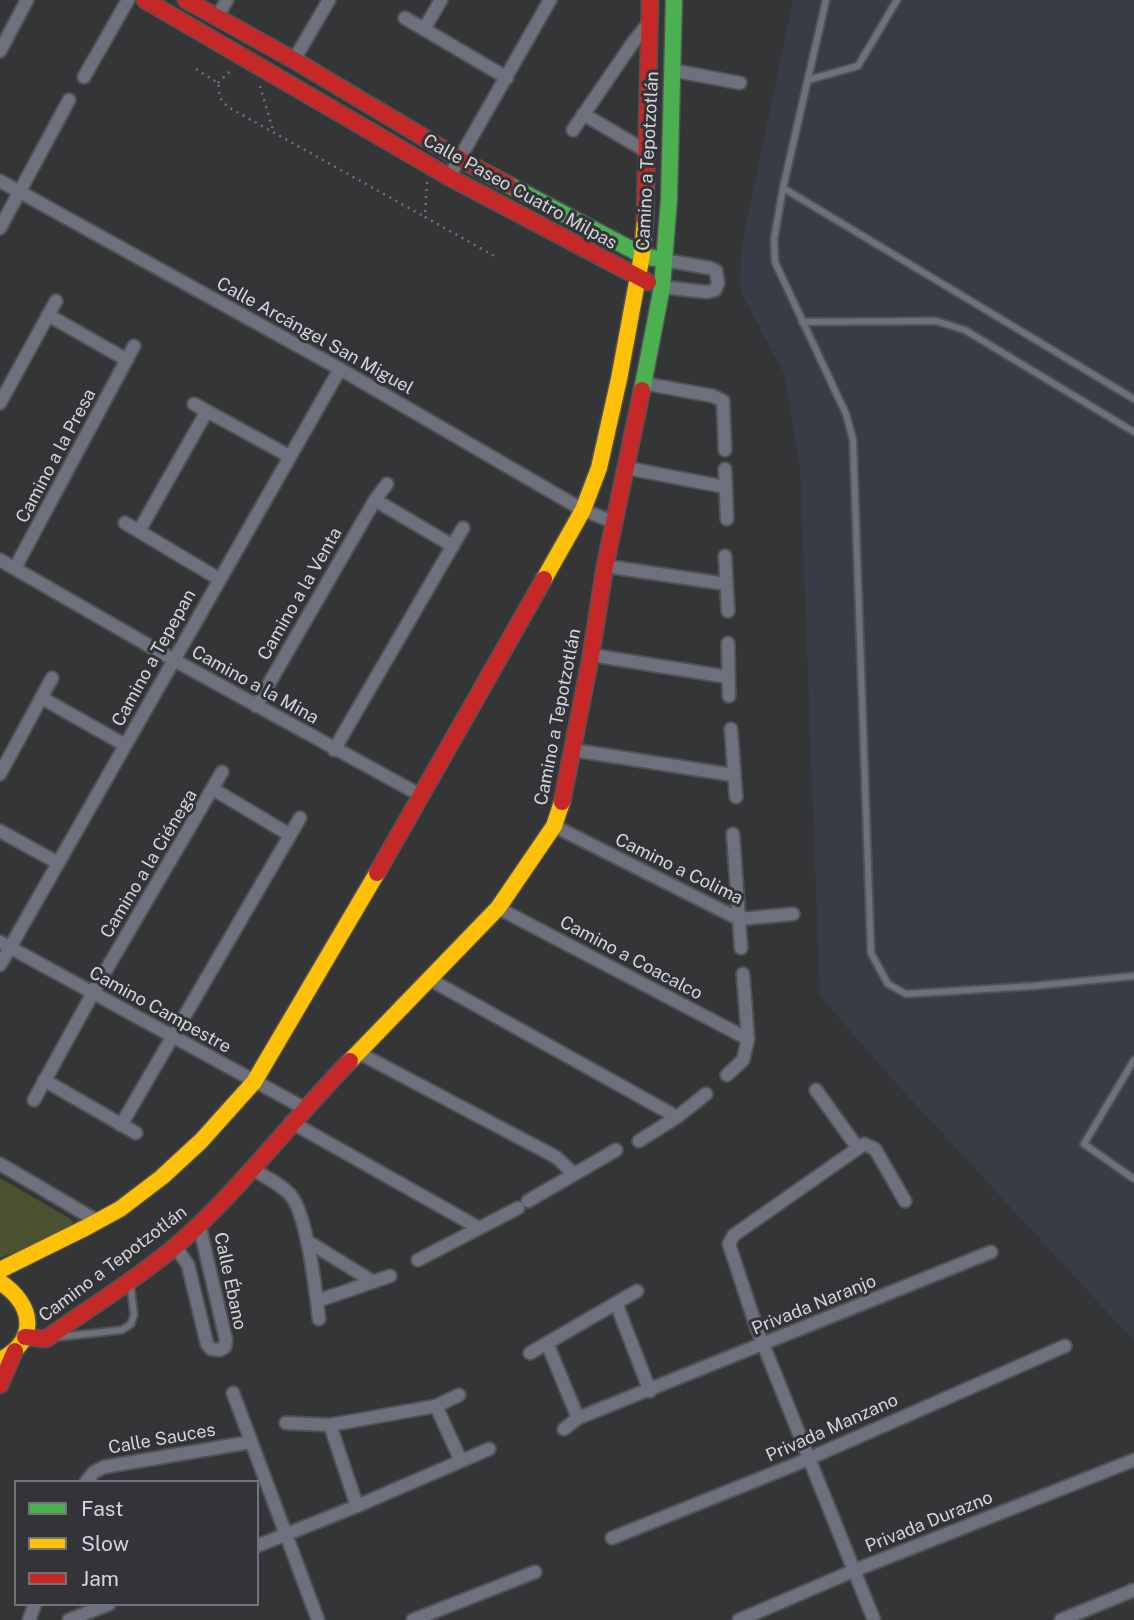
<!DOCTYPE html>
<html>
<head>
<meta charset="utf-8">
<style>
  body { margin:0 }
  #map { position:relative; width:1134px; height:1620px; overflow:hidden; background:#333537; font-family:"Public Sans",sans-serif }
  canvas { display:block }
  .legend { position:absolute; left:14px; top:1480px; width:245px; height:126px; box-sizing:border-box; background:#323438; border:2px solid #737478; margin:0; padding:9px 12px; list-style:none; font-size:21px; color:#d4d5d7 }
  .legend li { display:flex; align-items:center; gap:14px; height:35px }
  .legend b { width:35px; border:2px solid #737478 }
</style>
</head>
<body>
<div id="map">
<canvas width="1134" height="1620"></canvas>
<ul class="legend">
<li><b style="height:9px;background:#4caf50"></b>Fast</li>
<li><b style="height:9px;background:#ffc107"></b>Slow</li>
<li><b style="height:9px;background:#c62828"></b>Jam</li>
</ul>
</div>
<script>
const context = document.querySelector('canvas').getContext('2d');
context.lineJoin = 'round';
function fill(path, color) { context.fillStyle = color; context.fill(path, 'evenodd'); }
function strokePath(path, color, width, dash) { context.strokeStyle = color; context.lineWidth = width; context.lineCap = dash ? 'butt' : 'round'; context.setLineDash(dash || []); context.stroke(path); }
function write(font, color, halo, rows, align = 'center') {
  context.font = font + ' "Public Sans",sans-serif'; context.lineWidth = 6; context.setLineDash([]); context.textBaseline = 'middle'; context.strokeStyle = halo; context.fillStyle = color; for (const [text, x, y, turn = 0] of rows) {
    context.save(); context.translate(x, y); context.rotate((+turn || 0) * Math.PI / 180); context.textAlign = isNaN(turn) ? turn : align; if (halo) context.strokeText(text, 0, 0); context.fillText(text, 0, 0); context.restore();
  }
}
fill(new Path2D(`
  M793,0H1134V1341L894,1081L820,996L800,467L785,375L740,291L741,249Z`), '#393c45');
fill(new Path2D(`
  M0,1178L69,1218L73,1222C61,1238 19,1250 0,1258Z`), '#4a522f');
const lane = new Path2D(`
  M826,0L783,188L774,240L775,262L846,414L853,440L871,953L888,984L906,994L1033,986L1134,976
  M808,80L858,66L897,0
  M783,188L1134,399
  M802,322L936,321L965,330L1134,432
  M1134,1060L1084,1144L1134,1179
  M59,1337L122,1330L131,1324L134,1315L130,1281`);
const street = new Path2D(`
  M217,17L227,0
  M405,18L507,78
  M424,29L441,0
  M0,51L27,0
  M294,60L329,0
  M671,70L740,83
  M84,77L128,0
  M583,114L646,151
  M573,130L634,41L648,24
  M449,177L550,0
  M0,181L340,369L583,510L614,522
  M0,228L69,100
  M662,287L707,292L715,290L718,283L716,271L710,268L663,260
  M48,315L127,360
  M642,383L713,396L723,401L725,450
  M0,403L56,301
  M194,404L289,456
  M627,468L725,487
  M725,469L727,519
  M375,500L453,546
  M125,523L219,579
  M139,531L207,411
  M725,556L728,611
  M0,560L174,660L422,796
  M605,566L726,584
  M15,568L134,346
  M728,643L729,696
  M591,655L728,677
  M42,698L125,745
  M256,706L375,500L387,484
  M731,729L736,797
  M334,750L463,528
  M573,750L733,775
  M0,774L52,678
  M213,789L290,835
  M554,826L739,919L793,914
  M0,831L58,863
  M733,834L741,948
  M498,908L748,1039
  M0,942L304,1108
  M0,965L340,369
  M429,979L677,1117
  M357,1052L556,1157L573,1173
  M727,1075L743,1060L748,1039L743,974
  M44,1080L136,1133
  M816,1090L857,1147
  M34,1100L99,982L222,772
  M291,1122L479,1228
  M121,1125L300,818
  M639,1141L677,1117L706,1094
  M0,1164L99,1222
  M252,1169C265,1177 283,1185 292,1197C307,1218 316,1292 319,1319
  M528,1201L616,1150
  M307,1241L372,1281
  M175,1246L188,1265L207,1344L211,1349L220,1350L225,1347L226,1340L199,1224
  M418,1260L518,1208
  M317,1301L390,1276
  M616,1303L650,1391
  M547,1343L578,1418
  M530,1353L637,1291
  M233,1393L318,1620
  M436,1406L461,1461
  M286,1423L330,1425L436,1406L459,1395
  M330,1425L357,1506
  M564,1429L578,1418L991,1252
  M86,1482L94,1472L104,1467L251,1442
  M612,1538L794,1465L1065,1346
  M257,1546L357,1506L489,1449
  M29,1620L35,1604
  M69,1620L109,1604
  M413,1620L535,1572
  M739,1620L853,1571L1134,1460
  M874,1620L757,1329L729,1244L734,1235L864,1144L875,1149L905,1201
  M1061,1620L1134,1590`);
const fast = new Path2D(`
  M509,185L642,255L653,258
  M642,390L662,287L669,199L674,0`);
const slow = new Path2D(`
  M544,579L583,510L599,468L619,379L642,255L645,220
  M350,1061L498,908L554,826L562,802
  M0,1270L85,1228L120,1209L162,1177L201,1141L254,1082L377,873
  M0,1282C34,1305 39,1340 0,1360`);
const jam = new Path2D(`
  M145,0L449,177L648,282
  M186,0L294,60L460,159L509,185
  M645,220L650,0
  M562,802L591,655L605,566L642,390
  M377,873L544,579
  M25,1337L46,1339C89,1308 137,1279 177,1245C240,1190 291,1121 350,1061
  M0,1385L15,1351`);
strokePath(lane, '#515253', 10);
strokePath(street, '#515253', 16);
strokePath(fast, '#515253', 19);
strokePath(slow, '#515253', 19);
strokePath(jam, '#515253', 19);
strokePath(new Path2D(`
  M196,69L218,83L220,98L228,107L425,217
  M218,83L228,73L234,71
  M260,86L273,130
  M427,182L425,217L496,257`), '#6f727b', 2.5, [2, 5]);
strokePath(lane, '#6e717d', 6);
strokePath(street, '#6e717d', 12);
strokePath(fast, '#4caf50', 16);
strokePath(slow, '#ffc107', 16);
strokePath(jam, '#c62828', 16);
write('18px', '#d4d5d7', '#323438', [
  ["Camino a Tepotzotlán",648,161,-87],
  ["Calle Paseo Cuatro Milpas",520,192,29],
  ["Calle Arcángel San Miguel",315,336,29],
  ["Camino a la Presa",56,456,-62],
  ["Camino a la Venta",300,594,-60],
  ["Camino a Tepepan",154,658,-61],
  ["Camino a la Mina",255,685,29],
  ["Camino a Tepotzotlán",558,717,-79],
  ["Camino a la Ciénega",149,864,-59],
  ["Camino a Colima",679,869,26],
  ["Camino a Coacalco",631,958,28],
  ["Camino Campestre",160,1010,29],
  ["Camino a Tepotzotlán",113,1264,-37],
  ["Calle Ébano",230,1281,78],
  ["Privada Naranjo",814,1305,-22],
  ["Privada Manzano",832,1428,-24],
  ["Calle Sauces",162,1439,-10],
  ["Privada Durazno",929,1522,-22]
]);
</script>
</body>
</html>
